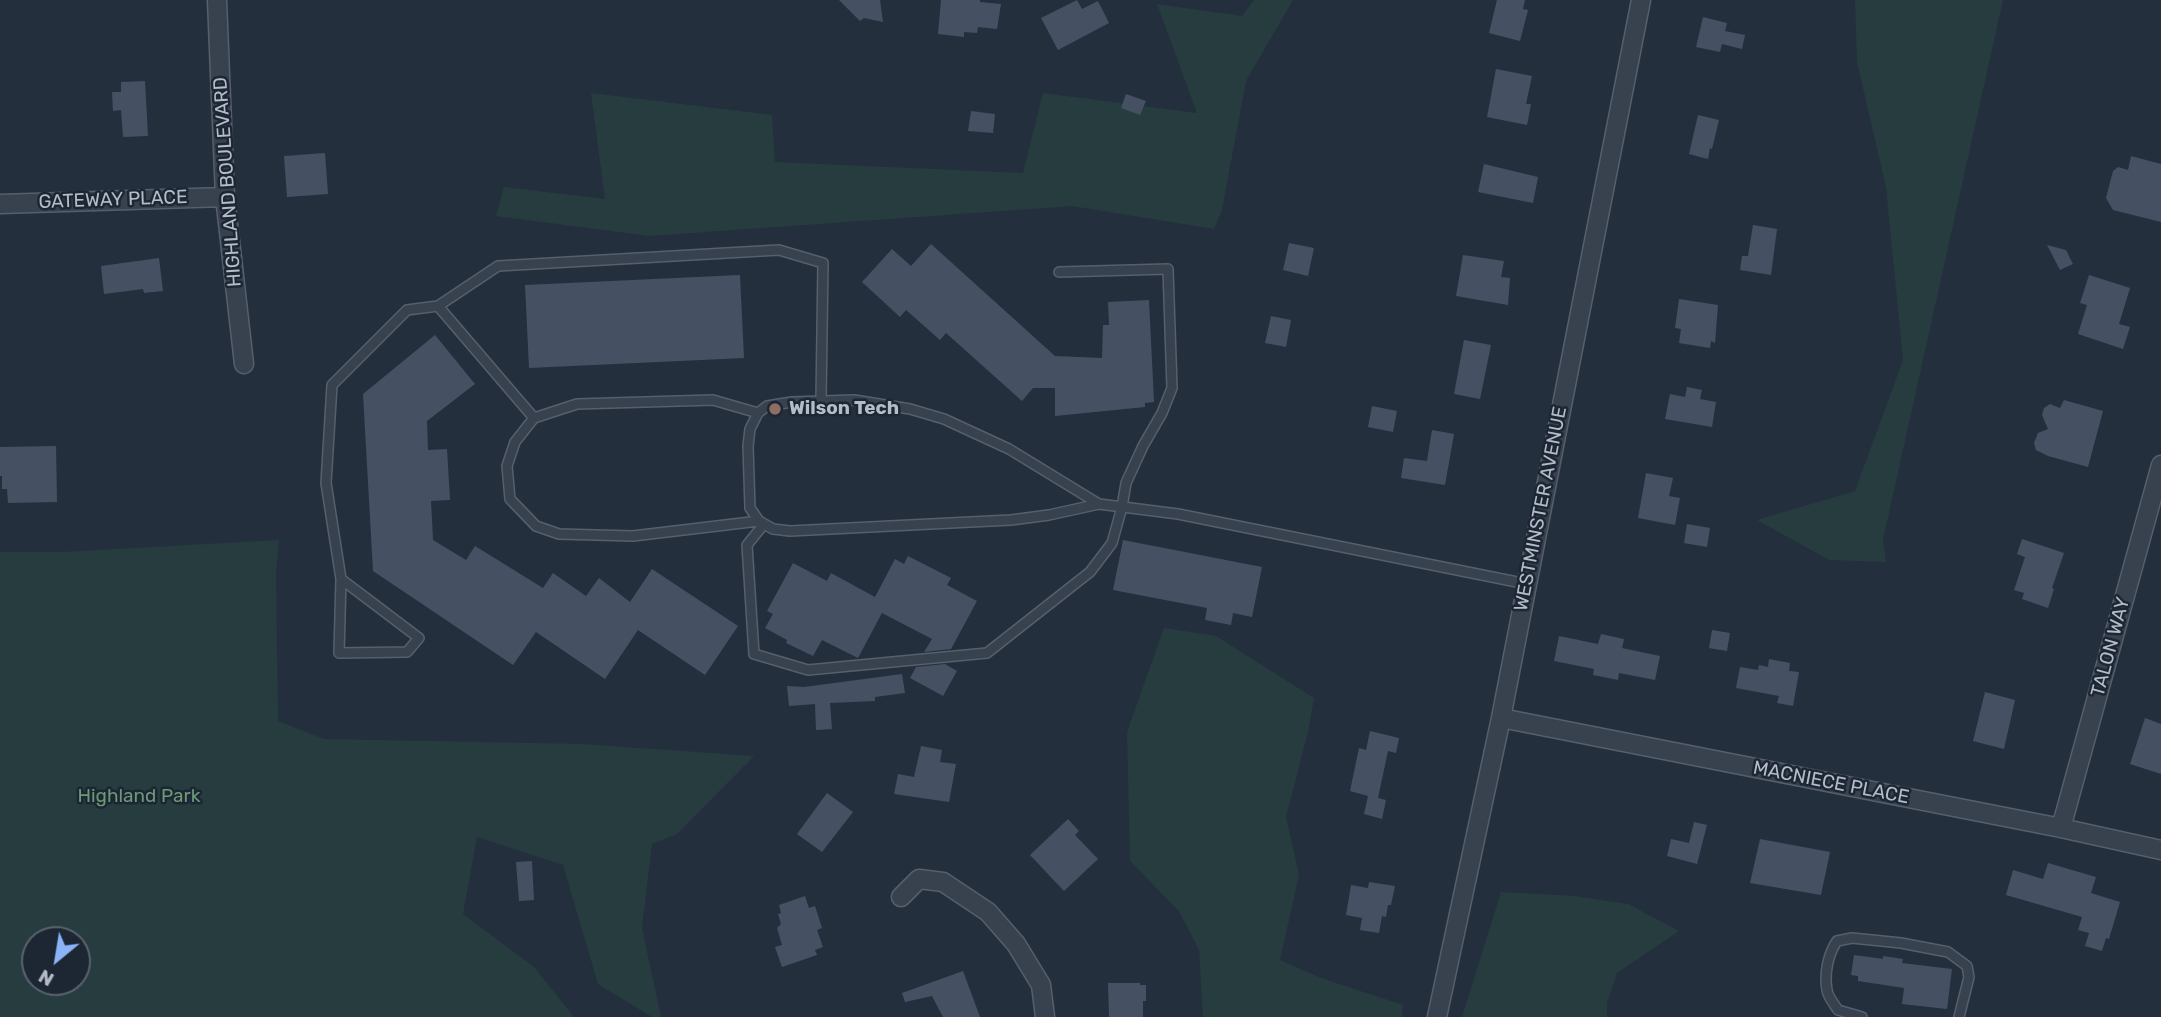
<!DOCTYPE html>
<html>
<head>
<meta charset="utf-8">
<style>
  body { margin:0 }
  #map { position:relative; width:2161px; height:1017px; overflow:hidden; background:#242f3e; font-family:Rubik,sans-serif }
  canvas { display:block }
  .north { position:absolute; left:21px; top:926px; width:70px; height:70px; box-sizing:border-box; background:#1d2633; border:2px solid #59626f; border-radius:50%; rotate:210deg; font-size:19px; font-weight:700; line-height:28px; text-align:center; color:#b4bcc9 }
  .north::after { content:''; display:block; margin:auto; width:24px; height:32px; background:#8ab4f8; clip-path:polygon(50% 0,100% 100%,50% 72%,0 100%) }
</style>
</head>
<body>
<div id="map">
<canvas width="2161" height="1017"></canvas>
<div class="north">N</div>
</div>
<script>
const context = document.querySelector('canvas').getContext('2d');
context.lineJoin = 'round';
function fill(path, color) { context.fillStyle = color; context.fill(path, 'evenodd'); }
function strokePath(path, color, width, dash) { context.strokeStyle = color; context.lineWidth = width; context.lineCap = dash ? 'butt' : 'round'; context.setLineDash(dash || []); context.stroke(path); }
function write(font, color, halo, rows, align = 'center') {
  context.font = font + ' Rubik,sans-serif'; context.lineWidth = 5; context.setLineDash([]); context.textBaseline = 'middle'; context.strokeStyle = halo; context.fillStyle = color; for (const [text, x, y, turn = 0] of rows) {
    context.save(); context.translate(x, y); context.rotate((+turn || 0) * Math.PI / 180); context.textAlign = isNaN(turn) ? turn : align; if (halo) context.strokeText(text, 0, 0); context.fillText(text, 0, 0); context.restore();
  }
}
fill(new Path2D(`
  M1254,0H1293L1246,81L1222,210L1214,229L1072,206L649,236L496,216L504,187L605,199L591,93L772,115L775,162L1023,173L1043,93L1197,113L1157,4L1242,16Z
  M1855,0H2003L1883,540L1886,562L1829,560L1757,520L1855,491L1903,360L1886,187L1857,62Z
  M279,540L276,573L278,721L324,739L582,744L754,756L677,834L652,844L642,928L661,1017H652L598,984L563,865L477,837L463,914L534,967L574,1017H0V552H63ZM35,940H77V982H35Z
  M1164,628L1216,636L1314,698L1308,732L1286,817L1299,875L1280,960L1321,978L1403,1005L1402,1017H1203L1199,950L1179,911L1130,861L1127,732Z
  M1501,892L1575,896L1628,904L1679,931L1617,973L1607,1003V1017H1462Z`), '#263c3f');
fill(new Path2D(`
  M839,0H880L883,22L864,18L860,21Z
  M941,0H980V2L1001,4L997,29L978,27L977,33L964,32V37L938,34Z
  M1077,0L1082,9L1098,1L1109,23L1058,50L1041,18Z
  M1497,0H1525L1523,9L1528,10L1520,41L1489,33Z
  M1703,17L1727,23L1725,31L1745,35L1742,49L1722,44L1720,52L1696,47Z
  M1496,69L1532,76L1526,104H1531L1527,125L1487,117Z
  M145,81L148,136L123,137L121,110L113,111L112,92H121V82Z
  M1126,94L1146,101L1140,115L1121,108Z
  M971,111L995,114L993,133L968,131Z
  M1698,115L1719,120L1712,149L1710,148L1708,159L1689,154Z
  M325,153L328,194L287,197L284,156Z
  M2131,156L2161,164V222L2113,210L2106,198L2113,171L2118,167L2128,170Z
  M1484,164L1538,177L1533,203L1478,192Z
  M1753,225L1777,229L1771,275L1740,270L1742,256H1748Z
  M1289,243L1314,248L1308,276L1283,270Z
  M931,244L1055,356L1102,358L1103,325H1109L1108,302L1149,300L1154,402L1145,403V407L1055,416V388H1033L1022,401L946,333L940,340L906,310L900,317L862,282L892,249L911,266Z
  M2047,245L2066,250L2073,264L2060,270Z
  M1463,255L1504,261L1501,277L1510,278L1508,305L1456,296Z
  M159,258L163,291L144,293L143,289L104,294L101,266Z
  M740,275L744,358L529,368L525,285Z
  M2089,275L2130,288L2119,324L2130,327L2123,349L2078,334L2087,305L2080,303Z
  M1679,299L1718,305L1715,343L1711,341L1710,348L1679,343L1681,329L1675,328Z
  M1271,316L1291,320L1286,347L1265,343Z
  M435,335L475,384L427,421L428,450L447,449L450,500L431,501L433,540L466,560L475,546L543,588L553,573L586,596L599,578L630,602L652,569L738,626L705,675L638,630L605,679L536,632L513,665L373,571L363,394Z
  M1464,340L1491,345L1480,399L1454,394Z
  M1687,387L1702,390L1700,399L1716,402L1712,427L1665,419L1670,394L1685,397Z
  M2064,400L2103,411L2088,467L2048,456L2036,450L2034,443L2038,433L2048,429L2042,415L2044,408L2050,404L2060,408Z
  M1372,406L1397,411L1393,432L1368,427Z
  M1432,430L1454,434L1445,485L1401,478L1404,458L1427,461Z
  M56,446L57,502L8,503L7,489H2V476H0V447Z
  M1646,473L1673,478L1669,496L1680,498L1675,525L1638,518Z
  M1687,524L1710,528L1707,547L1684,543Z
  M2022,539L2064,553L2052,588L2054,589L2048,608L2022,599L2024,593L2014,590L2025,557L2017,554Z
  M1123,540L1262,567L1252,617L1233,613L1231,625L1205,620L1207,608L1113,590Z
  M908,556L951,578L947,585L977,601L951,649L924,652L932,639L882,613L858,658L822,640L813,656L786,643L787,640L765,628L773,614L767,611L793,563L827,581L831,573L875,597L895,559L904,564Z
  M1712,630L1730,633L1727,651L1709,648Z
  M1601,634L1624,639L1622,648L1660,656L1655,680L1619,673L1618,680L1593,675L1594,669L1554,661L1559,636L1598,644Z
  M1769,659L1790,663L1789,671L1799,672L1793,706L1777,703L1779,696L1736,688L1740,667L1758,670L1759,665L1768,667Z
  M945,664L957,671L943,696L910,678L916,667Z
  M902,674L905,693L875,697V701L830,703L832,729L816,730L815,704L789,706L787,686L804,687Z
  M1985,692L2015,700L2004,749L1973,741Z
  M2145,718L2161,724V774L2130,764Z
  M1370,731L1399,738L1396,753L1388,751L1378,798L1386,800L1382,819L1364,814L1368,796L1350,791L1359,748L1366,750Z
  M921,746L942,750L940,762L956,764L949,802L894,794L898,774L914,777Z
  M827,793L853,812L822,852L797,834Z
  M1068,819L1079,831L1075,835L1098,859L1064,891L1030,855Z
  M1694,822L1707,825L1697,864L1667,856L1671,839L1689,843Z
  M1760,839L1830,852L1821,895L1750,883Z
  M532,861L534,900L519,901L516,862Z
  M2048,863L2096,877L2091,893L2120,902L2109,939L2106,938L2102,951L2085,946L2089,933L2078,930L2082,917L2006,895L2013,870L2043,879Z
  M1369,882L1395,886L1391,905H1388L1386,917L1382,916L1379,933L1360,930L1362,918L1346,915L1351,885L1368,888Z
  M805,896L809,908L815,906L822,928L817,930L823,947L815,950L817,955L782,967L775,947L782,945L777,928L781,924L778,914L781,913L779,905Z
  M1854,955L1883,959V956L1903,959L1902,963L1952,969L1947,1009L1902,1004L1904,988L1858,981V976L1851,975Z
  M963,971L980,1017H943L932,996L905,1002L902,993Z
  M1108,983H1140V985H1146V1001H1143V1017H1109Z`), '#455162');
const service = new Path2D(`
  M438,306L498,266L779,250L823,263L821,400
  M758,413L713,400L577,404L534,418L515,442L507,466L510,499L536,526L559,534L633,536L759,521
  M1099,504L1049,515L1011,520L790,531L773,529L759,521L750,508L748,446L750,429L758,413L767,406L792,402L854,400L910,409L944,419L1009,449L1099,504L1178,514L1527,584
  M764,524L747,545L754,654L808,670L987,653L1090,572L1112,543L1122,507L1126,483L1143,446L1162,413L1172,388L1168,269L1059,272
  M341,579L419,638L407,652L339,653L341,579L326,483L332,385L407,310L438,306L534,418
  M1862,1017L1838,1010C1834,1004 1828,997 1827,990C1824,974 1828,954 1837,941L1852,938L1901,943L1948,952L1967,966L1969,977L1959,1017`);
const minor = new Path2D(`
  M217,0L225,197L244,364
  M0,204L225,197
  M1501,718L2061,828L2161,850
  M2061,828L2161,465
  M901,897L919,879L943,882L988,912L1016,944L1041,985L1045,1017
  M1437,1017L1501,718L1641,0`);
strokePath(service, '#565f6c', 12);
strokePath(minor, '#565f6c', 21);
strokePath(service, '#38414e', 9);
strokePath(minor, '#38414e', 18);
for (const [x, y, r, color] of [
  [775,409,7,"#8d6e63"]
]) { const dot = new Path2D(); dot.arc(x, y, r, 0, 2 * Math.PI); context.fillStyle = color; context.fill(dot); strokePath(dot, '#1d2633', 2.5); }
write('19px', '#b4bcc9', '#1d2633', [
  ["HIGHLAND BOULEVARD",228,182,-94],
  ["GATEWAY PLACE",113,200,-2],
  ["WESTMINSTER AVENUE",1541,509,-79],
  ["TALON WAY",2111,647,-75],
  ["MACNIECE PLACE",1831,783,11]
]);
write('bold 19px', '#b4bcc9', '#1d2633', [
  ["Wilson Tech",789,409]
], 'left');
write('19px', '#6b9a76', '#1d2633', [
  ["Highland Park",139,797]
]);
</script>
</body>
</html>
